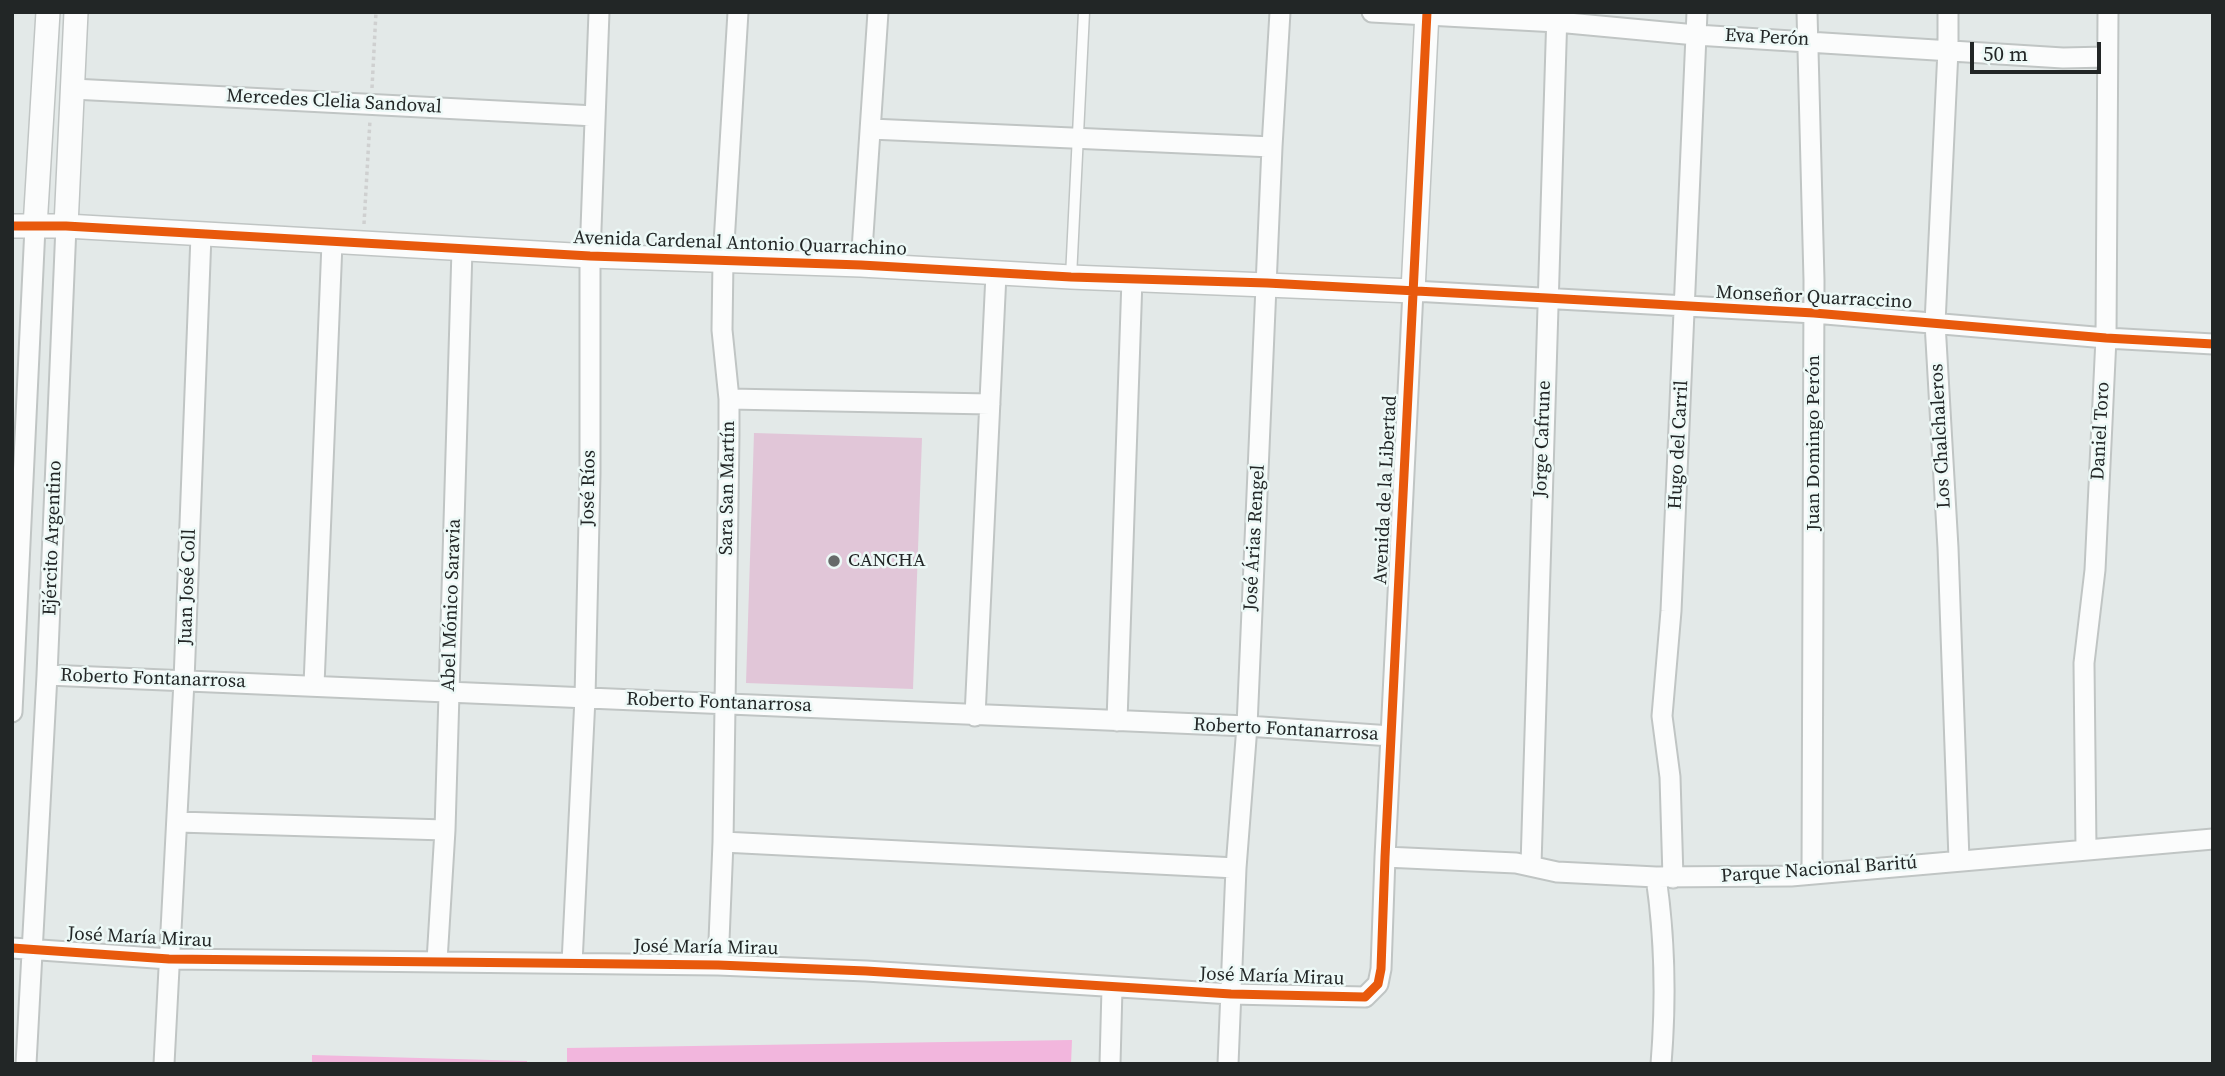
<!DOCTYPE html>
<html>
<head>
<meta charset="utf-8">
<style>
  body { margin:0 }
  #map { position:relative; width:2225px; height:1076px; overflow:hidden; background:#e3e9e8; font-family:"Source Serif 4",serif }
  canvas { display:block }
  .frame { position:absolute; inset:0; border:14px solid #222626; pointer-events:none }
  .scale { position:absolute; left:1970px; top:42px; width:131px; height:32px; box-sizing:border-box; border:4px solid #222626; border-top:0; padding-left:9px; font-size:21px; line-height:24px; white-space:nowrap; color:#222626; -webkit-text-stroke:5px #edf9f7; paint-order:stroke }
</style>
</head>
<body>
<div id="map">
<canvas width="2225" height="1076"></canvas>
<div class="frame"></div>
<div class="scale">50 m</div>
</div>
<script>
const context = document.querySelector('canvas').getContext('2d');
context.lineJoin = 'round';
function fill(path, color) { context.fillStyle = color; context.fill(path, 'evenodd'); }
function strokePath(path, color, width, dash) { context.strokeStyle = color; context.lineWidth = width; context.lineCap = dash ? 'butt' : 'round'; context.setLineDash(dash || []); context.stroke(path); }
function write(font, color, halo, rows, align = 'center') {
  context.font = font + ' "Source Serif 4",serif'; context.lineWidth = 5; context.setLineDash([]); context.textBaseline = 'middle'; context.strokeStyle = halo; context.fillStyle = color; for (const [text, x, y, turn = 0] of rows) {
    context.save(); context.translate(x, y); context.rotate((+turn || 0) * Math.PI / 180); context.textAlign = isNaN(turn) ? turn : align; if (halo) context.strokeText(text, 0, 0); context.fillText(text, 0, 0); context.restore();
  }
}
fill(new Path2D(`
  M754,433L922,438L913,689L746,683Z`), '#e1c6d8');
fill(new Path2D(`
  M1072,1040L1071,1064H567V1048Z
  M312,1055L527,1061V1064H312Z`), '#f2b6dd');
const service = new Path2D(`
  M1071,277L1084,12`);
const minor = new Path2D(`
  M1372,12L1557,22L1696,35L2063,58L2107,57
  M1807,12L1814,280L1812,874
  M1948,12V50L1935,323L1948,548L1959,860
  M73,89L595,116
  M871,129L1272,147
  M861,265L878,12
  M729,399L990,404
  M47,675L1247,726L1391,736
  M314,685L332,243
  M12,712L35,227
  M975,716L996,274
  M1117,721L1132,279
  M178,822L445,830
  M723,842L1236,868
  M2086,849L2084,663L2095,570L2106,338L2108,12
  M1385,857L1516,863L1557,872L1656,877L1791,876L2213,839
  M1531,865L1557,12
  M1656,877C1665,938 1666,1003 1661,1064
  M1673,878L1670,777L1662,716L1671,611L1697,12
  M12,948L169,959L718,965L866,971L1231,994L1365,997L1378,984L1381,969L1385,857L1413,291L1814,313L2106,338L2213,344
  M437,961L445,830L462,249
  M572,963L585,698L590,474V256L599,12
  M718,965L723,842L729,434V399L722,330L723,260L738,12
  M26,1064L47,675L66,226
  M164,1064L184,681L201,235
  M1110,1064L1112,988
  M1228,1064L1236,868L1247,726L1272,147L1280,12`);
const tertiary = new Path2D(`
  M12,226H66L590,256L861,265L1071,277L1413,291L1427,12
  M66,226L76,12
  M35,227L48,12`);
strokePath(service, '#c0c5c4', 13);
strokePath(minor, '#c0c5c4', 23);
strokePath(tertiary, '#c0c5c4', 26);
strokePath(new Path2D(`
  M372,88L376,12
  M364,224L370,120`), '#cfd0d0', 3.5, [3.5, 3.5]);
strokePath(service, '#fbfcfc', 10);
strokePath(minor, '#fbfcfc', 19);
strokePath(tertiary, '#fbfcfc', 23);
strokePath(new Path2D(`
  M12,226H66L590,256L861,265L1071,277L1267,283L1547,298L1814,313L2106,338L2213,344
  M12,948L169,959L718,965L866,971L1231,994L1365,997L1378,984L1381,969L1385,857L1427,12`), '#e8590c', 9);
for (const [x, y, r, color] of [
  [834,561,7,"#666a6a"]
]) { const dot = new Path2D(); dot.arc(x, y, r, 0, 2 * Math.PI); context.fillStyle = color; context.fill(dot); strokePath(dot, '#edf9f7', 2.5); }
write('19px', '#222626', '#edf9f7', [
  ["Eva Perón",1767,38,3],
  ["Mercedes Clelia Sandoval",334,102,3],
  ["Avenida Cardenal Antonio Quarrachino",740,244,2],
  ["Monseñor Quarraccino",1814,298,3],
  ["Daniel Toro",2101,431,-87],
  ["Los Chalchaleros",1941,436,-93],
  ["Jorge Cafrune",1543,439,-88],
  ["Juan Domingo Perón",1814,443,-90],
  ["Hugo del Carril",1679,445,-87],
  ["José Ríos",589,488,-89],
  ["Sara San Martín",728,488,-89],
  ["Avenida de la Libertad",1386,490,-87],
  ["Ejército Argentino",53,538,-88],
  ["José Árias Rengel",1255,538,-87],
  ["Juan José Coll",188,587,-88],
  ["Abel Mónico Saravia",452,605,-88],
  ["Roberto Fontanarrosa",153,679,2],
  ["Roberto Fontanarrosa",719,703,2],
  ["Roberto Fontanarrosa",1286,730,3],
  ["Parque Nacional Baritú",1819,870,-4],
  ["José María Mirau",140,938,3],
  ["José María Mirau",706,948,1],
  ["José María Mirau",1272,977,2]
]);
write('19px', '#222626', '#edf9f7', [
  ["CANCHA",848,561]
], 'left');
</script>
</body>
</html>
